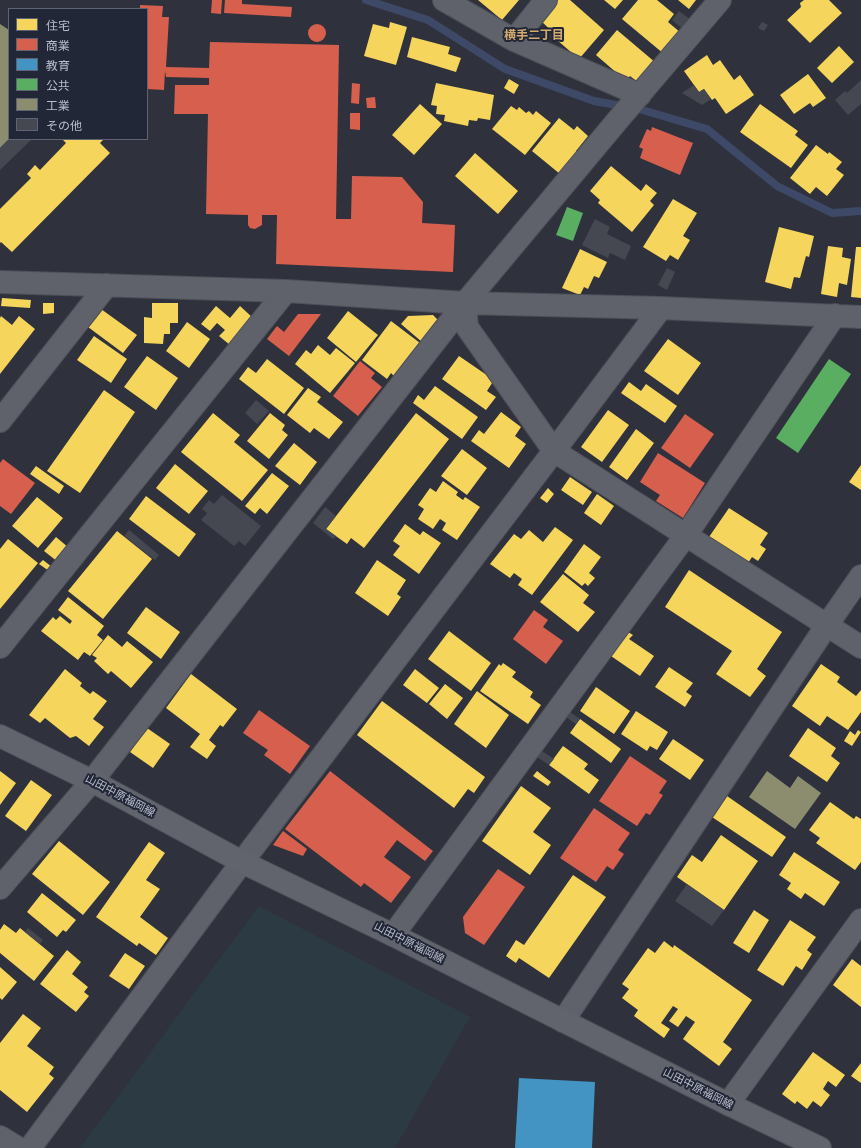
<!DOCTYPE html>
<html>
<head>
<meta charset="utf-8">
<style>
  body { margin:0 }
  #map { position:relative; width:861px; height:1148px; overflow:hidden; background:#2f323d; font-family:Karla,"Noto Sans JP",sans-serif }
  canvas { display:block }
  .legend { position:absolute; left:8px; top:8px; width:140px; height:132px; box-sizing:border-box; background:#222738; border:1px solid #5f6373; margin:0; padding:5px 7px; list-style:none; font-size:12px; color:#babecc }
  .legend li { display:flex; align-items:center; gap:8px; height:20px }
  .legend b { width:20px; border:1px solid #5f6373 }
</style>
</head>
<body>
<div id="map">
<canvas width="861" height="1148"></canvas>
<ul class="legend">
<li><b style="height:11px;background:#f6d55c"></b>住宅</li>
<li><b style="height:11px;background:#d6604d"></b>商業</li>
<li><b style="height:11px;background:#4393c3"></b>教育</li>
<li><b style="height:11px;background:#5aae61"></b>公共</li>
<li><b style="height:11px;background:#8c8c6e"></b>工業</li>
<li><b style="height:11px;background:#454851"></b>その他</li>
</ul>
</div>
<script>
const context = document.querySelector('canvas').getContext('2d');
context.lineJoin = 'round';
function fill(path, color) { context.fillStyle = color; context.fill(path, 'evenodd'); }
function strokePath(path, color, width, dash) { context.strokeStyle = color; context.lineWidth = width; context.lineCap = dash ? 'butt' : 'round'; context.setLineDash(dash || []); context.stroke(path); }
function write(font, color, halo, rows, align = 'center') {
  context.font = font + ' Karla,"Noto Sans JP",sans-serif'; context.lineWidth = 4; context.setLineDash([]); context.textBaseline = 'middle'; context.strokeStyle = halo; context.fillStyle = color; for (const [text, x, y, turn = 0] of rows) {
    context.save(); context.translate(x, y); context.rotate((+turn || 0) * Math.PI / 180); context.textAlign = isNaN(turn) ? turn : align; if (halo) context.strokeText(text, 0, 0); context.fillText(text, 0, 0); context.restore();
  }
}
fill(new Path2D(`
  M259,906L470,1017L395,1148H80Z`), '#2c3b43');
fill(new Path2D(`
  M478,0H519L502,20Z
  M558,0H570L604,30L579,59L557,40L559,38L540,20Z
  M604,0H623L615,9Z
  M638,0H657L674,14L668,22L681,33L664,54L622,19Z
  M678,0H696L689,9Z
  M804,0H829L842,13L810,43L787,20L801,7L800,3Z
  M390,22L407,27L396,65L364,56L373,24L389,28Z
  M617,30L656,63L639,83L630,76L626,81L596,55Z
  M412,37L450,47L448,54L461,58L456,72L407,57Z
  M839,46L854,62L832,83L817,68Z
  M707,55L713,65L720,60L734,80L740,75L754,95L726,114L715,98L712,100L704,89L699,92L684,71Z
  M808,74L826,98L813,107L810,103L794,114L780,95Z
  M509,79L519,85L514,94L504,88Z
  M436,83L494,95L490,120L478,118L477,121L469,120L468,126L444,121L445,115L436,114L437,106L431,105Z
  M420,104L442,124L414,155L392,135Z
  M760,104L798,131L795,135L808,145L791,168L740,132Z
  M511,106L517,110L519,107L526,113L529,111L533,115L536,111L551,123L525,155L492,129Z
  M559,118L574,130L577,126L588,136L576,151L578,153L560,174L532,151Z
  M62,139H104L100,143L110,153L12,252L1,242L0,243V209L31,178L27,174L35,165L40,170L66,143Z
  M816,145L828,154L829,152L842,162L836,169L844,175L827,196L816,187L810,194L790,178Z
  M475,153L518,191L498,214L455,176Z
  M611,166L641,191L646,184L657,193L650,201L654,205L632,232L598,203L600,200L590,191Z
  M673,199L697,213L683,236L690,240L678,260L670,255L666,261L643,247Z
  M779,227L814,236L809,257L806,256L800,278L794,277L791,289L765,282Z
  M828,246L843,248L842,257L851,259L847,285L839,283L837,297L821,294Z
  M856,247H861V298L851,297Z
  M580,249L607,262L599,278L594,276L588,289L584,287L580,295L562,288Z
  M2,298L31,300L30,308L1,306Z
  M43,303H54V313L43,314Z
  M152,303H178V323H170V334H164L163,344L144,343V317L152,318Z
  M216,306L230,318L240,306L253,318L230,345L219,336L225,330L217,323L210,331L201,324Z
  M101,309L137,335L123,353L88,327Z
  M348,311L378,335L356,362L327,338Z
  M433,315L439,321L422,342L401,324L408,316Z
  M1,316L12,325L19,316L35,329L0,374V318Z
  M391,321L420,343L394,376L391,373L387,379L362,360Z
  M187,322L210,339L189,368L166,351Z
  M94,336L127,359L111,383L77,360Z
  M668,339L701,363L678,395L644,371Z
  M318,345L330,355L336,348L355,363L330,393L295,364L306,350L311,354Z
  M147,356L178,378L156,410L124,387Z
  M459,356L494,380L487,391L496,397L486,410L442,379Z
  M267,359L304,388L284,414L239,379L248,367L256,373Z
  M629,382L641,391L646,384L677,406L665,423L621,393Z
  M435,386L478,417L462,439L413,403L418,395L424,400Z
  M308,388L321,397L317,402L343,422L329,439L314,428L310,433L287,415Z
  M104,390L135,412L80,493L47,471Z
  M608,410L629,425L602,462L581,447Z
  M501,412L521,427L515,436L526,444L509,468L471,441L479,430L484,434Z
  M213,413L240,435L234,442L268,470L242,501L181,452Z
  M270,413L285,425L282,430L288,435L269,459L247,441Z
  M416,413L449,439L364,548L351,538L347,544L326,529Z
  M636,429L654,443L627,480L609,467Z
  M294,443L317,462L300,485L275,466Z
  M462,449L487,468L467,495L441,476Z
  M175,464L208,491L189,514L156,488Z
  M861,465V490L849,482Z
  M36,466L64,486L59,494L30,474Z
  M272,473L289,486L267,514L260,508L255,514L245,506Z
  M570,477L592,492L583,505L561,490Z
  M443,481L458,492L456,495L463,500L465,497L480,507L457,540L442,530L446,523L440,519L433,529L418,519L424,509L418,505L430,488L436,492Z
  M548,488L554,494L547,503L540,498Z
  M597,494L614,506L601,525L584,513Z
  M146,496L196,534L179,557L129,519Z
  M37,497L63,518L38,548L12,526Z
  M729,508L768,533L760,545L766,549L758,561L752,557L748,563L709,537Z
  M405,524L420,535L423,531L441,543L419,574L393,555L400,546L393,541Z
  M555,527L573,540L532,595L518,585L522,579L514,573L510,578L490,564L514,534L521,539L529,530L543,542Z
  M117,531L152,559L103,619L68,591Z
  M56,537L69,548L58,562L44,551Z
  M8,539L38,563L0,609V549Z
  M584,544L601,557L589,573L595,578L588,586L585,583L582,586L564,572Z
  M43,560L52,567L49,571L39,564Z
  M377,560L406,580L397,594L401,597L388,616L355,593Z
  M689,570L782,632L757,669L766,676L750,697L716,674L732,651L665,607Z
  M563,574L589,595L583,603L595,612L578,632L540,602Z
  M68,597L104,626L97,635L103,640L90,656L84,652L78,660L41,631L53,617L56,620L60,616L70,624L72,621L58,610Z
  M146,607L180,632L161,659L127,633Z
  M449,631L491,663L471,691L428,659Z
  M628,632L633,635L629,639L654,656L640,676L611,656Z
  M108,635L122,647L127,641L153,662L131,688L111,671L108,674L94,661L97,658L92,655Z
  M503,663L516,672L512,677L533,692L530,697L541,705L528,724L480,691L499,664L501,666Z
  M821,664L840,677L837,682L856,696L861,690V712L848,730L827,716L820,726L792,706Z
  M669,667L693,683L686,692L692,696L685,707L655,687Z
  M65,669L82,683L80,686L90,694L93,691L107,701L93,719L104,727L89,746L76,736L70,738L45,718L40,723L29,715Z
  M415,669L439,688L427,703L403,685Z
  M191,674L237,709L223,727L220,725L209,740L216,746L207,759L190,747L200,734L166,708Z
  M445,684L463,698L447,719L429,704Z
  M596,687L630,711L614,734L580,711Z
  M477,691L509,715L486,748L454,724Z
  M382,701L485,777L474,793L468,789L454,808L357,735Z
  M636,711L668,732L657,750L650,746L647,751L621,734Z
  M580,719L621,749L611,763L570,733Z
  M147,728L170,744L153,768L130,752Z
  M808,728L836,748L831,756L840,763L827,782L789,756Z
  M858,730L861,732L852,746L844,741L850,731L855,735Z
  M673,739L704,760L690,780L659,759Z
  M563,746L588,764L584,769L599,780L589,794L549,765Z
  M0,771L16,783L0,805Z
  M537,771L551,782L548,786L533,776Z
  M31,780L52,795L26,831L5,816Z
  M521,786L551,808L533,832L551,845L530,875L482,841Z
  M727,796L786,837L772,857L712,817Z
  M830,802L854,819L856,816L861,819V862L855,870L816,843L820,838L809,830Z
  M721,835L758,861L724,910L677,877L692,855L702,862Z
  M59,841L110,882L83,915L32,874Z
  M149,842L165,853L146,880L160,889L140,917L168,938L156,955L139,943L137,946L96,917Z
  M794,852L840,882L824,906L805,893L801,899L787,889L791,883L779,875Z
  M573,875L606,897L549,978L519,958L516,963L506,956L516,940L524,945Z
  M42,893L76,920L66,932L63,930L57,937L27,912Z
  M754,910L769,920L749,953L733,943Z
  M790,920L816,937L807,950L812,954L802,970L796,966L783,986L757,970Z
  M4,924L16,933L20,928L54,956L34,981L0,953V930Z
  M664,941L673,948L674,945L752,1000L723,1042L732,1049L719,1066L683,1039L695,1022L686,1016L678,1027L669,1021L678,1009L673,1006L661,1023L670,1029L664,1038L634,1016L638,1010L622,998L629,989L622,984L648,948L655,953Z
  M67,950L81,962L72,974L88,987L84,992L89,996L76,1012L40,984Z
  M125,953L145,966L129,989L109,976Z
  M852,959L861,966V1007L833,985Z
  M0,967L17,982L2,1000L0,998Z
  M23,1014L41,1028L27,1046L54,1067L49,1074L54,1078L27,1112L0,1090V1043Z
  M813,1052L845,1075L836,1087L828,1081L823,1089L830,1095L821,1107L813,1101L807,1109L797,1101L795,1104L782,1094Z
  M861,1063V1083L851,1076Z`), '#f6d55c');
fill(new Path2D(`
  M212,0H222L221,14L211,13Z
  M225,0H242V4L292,7L291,17L224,13Z
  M140,5L163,6L162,17H169L166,67L209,68L210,42L339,45L336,219H351L352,176L402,177L423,202L422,223L455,225L453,272L276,264L277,215H262V225L255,229L250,228L248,225V215L206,214L208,114H174L175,85H209V78L166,77L165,71L164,90L147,89V9H140Z
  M308 33a9 9 0 1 1 18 0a9 9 0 1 1-18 0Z
  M352,83L360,84L359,104L351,103Z
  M375,97L376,108H367L366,98Z
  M350,113H360V130L350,129Z
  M652,127L693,143L680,175L640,158L643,149L639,147L647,129L651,131Z
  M298,314H321L289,356L267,339L277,326L284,332Z
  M360,361L375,373L371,378L382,387L358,416L333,396Z
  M685,414L714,434L690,468L661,448Z
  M658,453L705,483L683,518L656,501L660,495L640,482Z
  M3,459L35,483L11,514L0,506V463Z
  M534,610L548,620L543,627L563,641L546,664L513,639Z
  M259,710L310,746L290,774L264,755L268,750L243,733Z
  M630,756L667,781L659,793L663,795L650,815L646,813L637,826L599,801Z
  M330,771L433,851L425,861L397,840L384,857L411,877L391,903L364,883L361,887L285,829Z
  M594,808L630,833L618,850L624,854L613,870L607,866L596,882L560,858Z
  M283,831L307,849L303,856L273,845Z
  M498,869L525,887L484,945L465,933L463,917Z`), '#d6604d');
fill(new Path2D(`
  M519,1078L595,1082L592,1148H515Z`), '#4393c3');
fill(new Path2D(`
  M567,207L583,213L573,241L556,235Z
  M829,359L851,374L798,453L776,438Z`), '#5aae61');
fill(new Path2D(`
  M0,24L9,30V139L0,148Z
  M767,771L790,788L798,776L821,793L795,829L749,797Z`), '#8c8c6e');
strokePath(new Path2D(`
  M366,0L428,20L505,69L594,101L639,109L707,129L777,186L832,213L861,211`), '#3e4867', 8);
fill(new Path2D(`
  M679,11L692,21L684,30L672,20Z
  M762,22L768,25L764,31L758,28Z
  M861,80V104L848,115L835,100L845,91L847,93Z
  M694,85L699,92L704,89L711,99L702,105L682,93Z
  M9,139H32L0,170V148Z
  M595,219L610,227L607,234L631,246L625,260L610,253L608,258L582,245Z
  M667,268L675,272L667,290L658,285Z
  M256,400L269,411L257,424L245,413Z
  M222,495L261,526L245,546L239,541L234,546L201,520L207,513L202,509L209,500L214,504Z
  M325,507L336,516L326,529L336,536L333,539L313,523Z
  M129,530L159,555L155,560L124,536Z
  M570,712L580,719L576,724L566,717Z
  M542,751L554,759L549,765L537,757Z
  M687,884L724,910L712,926L675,901Z
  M28,928L43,940L40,944L25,932Z`), '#454851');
const minor = new Path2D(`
  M444,0L514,40L640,95
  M720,0L617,121L465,303L467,327L554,451L861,647
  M514,40L546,0
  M0,282L286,291L465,303
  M0,421L107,285
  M0,647L286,291
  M0,888L92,781L465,303L661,308L861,317
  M393,935L686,535L835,315
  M563,1021L827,625L861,576
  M728,1104L861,920
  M0,1137L18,1148
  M30,1148L242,862L554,451L661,308`);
const major = new Path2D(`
  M0,736L92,781L242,862L393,935L728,1104L820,1148`);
strokePath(minor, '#4d4f57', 24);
strokePath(major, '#4d4f59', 24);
strokePath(minor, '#5f626a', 22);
strokePath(major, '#61646c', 22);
write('11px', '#babecc', '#222738', [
  ["山田中原福岡線",120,796,28],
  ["山田中原福岡線",409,943,27],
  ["山田中原福岡線",698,1089,27]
]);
write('bold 12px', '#d2ac6f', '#222738', [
  ["横手二丁目",534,36]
]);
</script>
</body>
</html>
